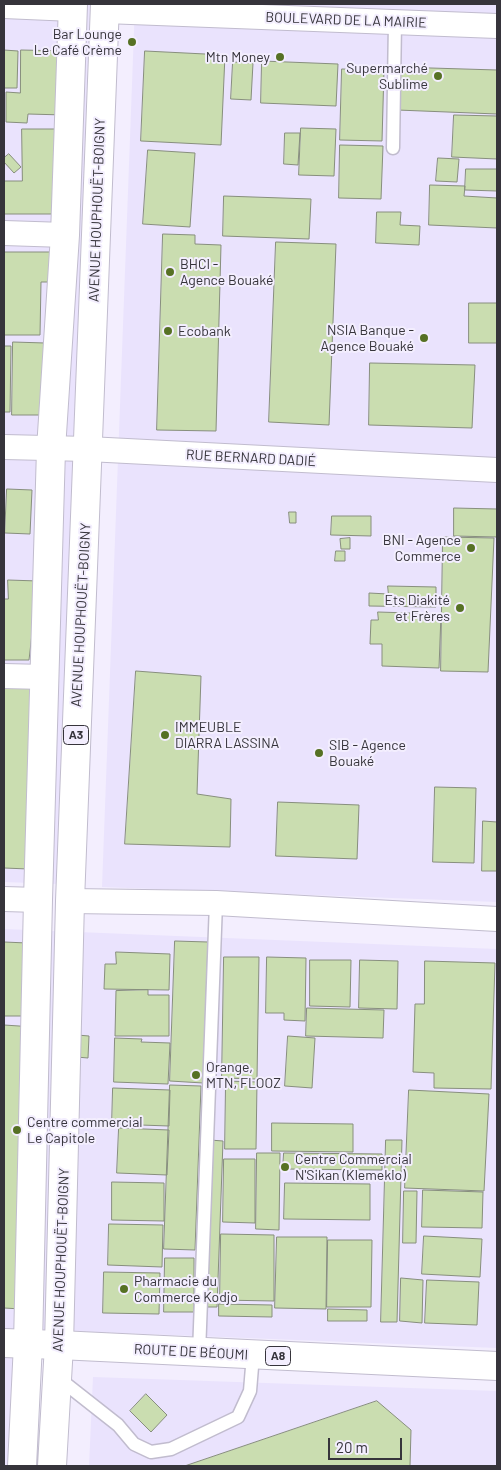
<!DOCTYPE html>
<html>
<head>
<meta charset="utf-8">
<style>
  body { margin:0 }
  #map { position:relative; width:501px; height:1470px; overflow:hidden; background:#f3eefe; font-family:Barlow,sans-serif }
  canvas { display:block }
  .frame { position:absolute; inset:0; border:5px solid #36343b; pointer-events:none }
  .scale { position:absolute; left:328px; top:1438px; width:74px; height:22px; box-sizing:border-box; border:2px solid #36343b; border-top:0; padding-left:6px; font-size:15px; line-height:18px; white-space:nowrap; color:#36343b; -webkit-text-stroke:4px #f3eefe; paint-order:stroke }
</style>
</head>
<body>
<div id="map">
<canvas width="501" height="1470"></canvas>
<div class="frame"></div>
<div class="scale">20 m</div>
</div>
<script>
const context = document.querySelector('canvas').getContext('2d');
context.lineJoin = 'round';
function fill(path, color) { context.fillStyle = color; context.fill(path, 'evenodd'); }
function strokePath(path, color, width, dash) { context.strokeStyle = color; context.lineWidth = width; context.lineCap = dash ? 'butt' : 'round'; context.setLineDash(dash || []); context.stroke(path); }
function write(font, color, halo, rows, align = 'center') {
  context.font = font + ' Barlow,sans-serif'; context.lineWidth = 4; context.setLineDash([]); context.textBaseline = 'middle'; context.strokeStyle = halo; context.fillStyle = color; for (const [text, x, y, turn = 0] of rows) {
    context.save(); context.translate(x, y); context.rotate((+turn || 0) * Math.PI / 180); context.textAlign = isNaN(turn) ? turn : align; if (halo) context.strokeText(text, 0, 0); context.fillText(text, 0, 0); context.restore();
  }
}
fill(new Path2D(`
  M4,4H90L57,884L4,882Z
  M135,4H497V902L102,887Z
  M4,929L497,949V1348L21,1329L15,1466H4Z
  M93,1377L497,1391V1466H89Z`), '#eae3fd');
const building = new Path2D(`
  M4,50L18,51L17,88H4Z
  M21,50L66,51L64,115L28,114L27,123L6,122V92L20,93Z
  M145,51L225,55L221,145L141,141Z
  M262,61L338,64L336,106L261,103Z
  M233,62L253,63L251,100L231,99Z
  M398,67L497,70V114L397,110Z
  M342,69L384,70L382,141L340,140Z
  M454,115L497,116V159L452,157Z
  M301,128L336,129L334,176L299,175Z
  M22,129H56V214H4V181H22Z
  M285,133H300L298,165L284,164Z
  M340,145L383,146L381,199L339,198Z
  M148,150L195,153L190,227L143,224Z
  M9,154L21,167L14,173L4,162V158Z
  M438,158L459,159L457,182L436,181Z
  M466,169H497V191L465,190Z
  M430,185L465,186L464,196L497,198V228L429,225Z
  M224,196L311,199L309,239L223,236Z
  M377,212H401L400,225L420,226L419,245L376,243Z
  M163,234L195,235V244L221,245L216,431L157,430Z
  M276,242L336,244L329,425L269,422Z
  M4,252H52L51,282H41L40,335H4Z
  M469,303H497V343H469Z
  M13,342L45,343L44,415H12Z
  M4,346H11L10,412H4Z
  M370,363L475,365L472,428L369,425Z
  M7,489L32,490L30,534L5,533Z
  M454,508L497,509V537L454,536Z
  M289,512H296V523H290Z
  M332,516H371V536L331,535Z
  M443,537L494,538L488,672L441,671Z
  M350,538V549H341L340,539Z
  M336,551H345V561H335Z
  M8,580L38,581L29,660H4V599H8Z
  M388,586L436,587V607L369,606V593L388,594Z
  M378,612L441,614L439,668L382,666V644H370L371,620H378Z
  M136,671L201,676L197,794L231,799L230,847L125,844Z
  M4,686L34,687L28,869L4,868Z
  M435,787L476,788L474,863L433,862Z
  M278,802L359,805L357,859L276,856Z
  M483,821L497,822V871H482Z
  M175,941L208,942L203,1083L170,1081Z
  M4,942L27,943L25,1016H4Z
  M116,952L170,954L169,990L104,989L105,964H116Z
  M224,957H259L257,1079L222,1078Z
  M267,957L306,958L305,1021L284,1020V1013H266Z
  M310,960H351L350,1007L310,1006Z
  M360,960L398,961L397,1009L359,1008Z
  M425,961L495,963L491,1089L434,1088V1073L413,1072L415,1004H424Z
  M148,990V995H169V1036H115L116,991Z
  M307,1008L384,1010L383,1038L306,1036Z
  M4,1025L34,1027L21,1309L4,1308Z
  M77,1035L89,1036L88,1058L76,1057Z
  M288,1036L315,1038L312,1088L285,1086Z
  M115,1038L142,1039L141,1042L170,1043L168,1084L114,1082Z
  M226,1081L257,1082L256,1149H225Z
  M170,1085L201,1086L195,1250L164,1249Z
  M113,1088L170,1090L169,1126L112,1124Z
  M409,1090L489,1094L484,1191L405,1188Z
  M272,1123L353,1124V1152L272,1151Z
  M119,1128L169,1130L167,1175L117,1173Z
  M210,1140L223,1141L217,1307H204Z
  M386,1140H402L397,1322H381Z
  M257,1153H280L279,1230L256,1229Z
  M284,1153L382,1154V1170L283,1169Z
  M224,1159H255V1223L223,1222Z
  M112,1182L164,1183V1221L112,1220Z
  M285,1183L370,1184V1220L284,1219Z
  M423,1190L483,1192L482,1228L422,1227Z
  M404,1191H417L416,1243H403Z
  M109,1224L163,1225L162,1267L108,1265Z
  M221,1234L274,1235V1301L220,1300Z
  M424,1236L482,1239L480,1277L422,1274Z
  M277,1237H327L326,1309L275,1308Z
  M328,1240H372L371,1307H327Z
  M165,1258H194V1312H164Z
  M104,1272L160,1273L159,1314L103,1313Z
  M401,1278L423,1280L422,1323L400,1321Z
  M427,1280L479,1282L477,1325L425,1323Z
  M219,1304L272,1305V1317L219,1316Z
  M328,1309L367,1310V1321H328Z
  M146,1394L167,1415L151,1432L130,1411Z
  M377,1401L411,1430L410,1466H185Z`);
fill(building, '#caddb0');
strokePath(building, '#888f7e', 1);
const lane = new Path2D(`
  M393,148L395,22
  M199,1353L216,903
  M57,1377L118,1425L134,1444L151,1452L171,1449L238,1417L250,1391L253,1355`);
const street = new Path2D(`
  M4,6L73,9
  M105,11L497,26
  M4,233L65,235
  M4,447L88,449L497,470
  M4,676L45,677
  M4,899L38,900
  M70,901L216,903L497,919`);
const secondary = new Path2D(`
  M4,1343L59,1345`);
const primary = new Path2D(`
  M59,1345L497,1366`);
const highway = new Path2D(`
  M22,1466L28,1344L38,900L51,449L65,235L73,4
  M52,1466L59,1345L70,901L105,4`);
strokePath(lane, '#c1bcce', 15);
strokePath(street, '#c1bcce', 26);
strokePath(secondary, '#c1bcce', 30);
strokePath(primary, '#c1bcce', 30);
strokePath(highway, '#c1bcce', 30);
strokePath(lane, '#fff', 12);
strokePath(street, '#fff', 24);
strokePath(secondary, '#fff', 28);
strokePath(primary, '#fff', 28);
strokePath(highway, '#fff', 28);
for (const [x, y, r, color] of [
  [132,42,5,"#567124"],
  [280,57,5,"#567124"],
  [438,76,5,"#567124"],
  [170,272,5,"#567124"],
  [168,331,5,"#567124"],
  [424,338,5,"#567124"],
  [471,548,5,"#567124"],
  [460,608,5,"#567124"],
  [165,735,5,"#567124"],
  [319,753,5,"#567124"],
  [196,1075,5,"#567124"],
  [17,1130,5,"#567124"],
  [285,1167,5,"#567124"],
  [124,1289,5,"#567124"]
]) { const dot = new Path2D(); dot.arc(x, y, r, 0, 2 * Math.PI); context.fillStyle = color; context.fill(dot); strokePath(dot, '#f3eefe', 2); }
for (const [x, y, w] of [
  [76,735,25],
  [278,1356,25]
]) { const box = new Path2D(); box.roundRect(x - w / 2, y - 9.5, w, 19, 4); context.fillStyle = '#f3eefe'; context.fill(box); strokePath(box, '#36343b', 1); }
write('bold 12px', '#36343b', null, [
  ["A3",76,735],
  ["A8",278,1356]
]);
write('14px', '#36343b', '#f3eefe', [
  ["BOULEVARD DE LA MAIRIE",346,20,2],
  ["AVENUE HOUPHOUËT-BOIGNY",97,210,-88],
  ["RUE BERNARD DADIÉ",251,458,3],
  ["AVENUE HOUPHOUËT-BOIGNY",81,615,-87],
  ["AVENUE HOUPHOUËT-BOIGNY",61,1260,-88],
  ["ROUTE DE BÉOUMI",191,1352,3]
]);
write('14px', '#36343b', '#f3eefe', [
  ["Bar Lounge",122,34,"right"],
  ["Le Café Crème",122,50,"right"],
  ["Mtn Money",270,57,"right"],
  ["Supermarché",428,68,"right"],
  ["Sublime",428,84,"right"],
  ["BHCI -",180,264],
  ["Agence Bouaké",180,280],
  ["NSIA Banque -",414,330,"right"],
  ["Agence Bouaké",414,346,"right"],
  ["Ecobank",178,331],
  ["BNI - Agence",461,540,"right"],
  ["Commerce",461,556,"right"],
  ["Ets Diakité",450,600,"right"],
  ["et Frères",450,616,"right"],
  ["IMMEUBLE",175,727],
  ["DIARRA LASSINA",175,743],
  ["SIB - Agence",329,745],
  ["Bouaké",329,761],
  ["Orange,",206,1067],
  ["MTN, FLOOZ",206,1083],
  ["Centre commercial",27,1122],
  ["Le Capitole",27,1138],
  ["Centre Commercial",295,1159],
  ["N'Sikan (Klemeklo)",295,1175],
  ["Pharmacie du",134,1281],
  ["Commerce Kodjo",134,1297]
], 'left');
</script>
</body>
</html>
